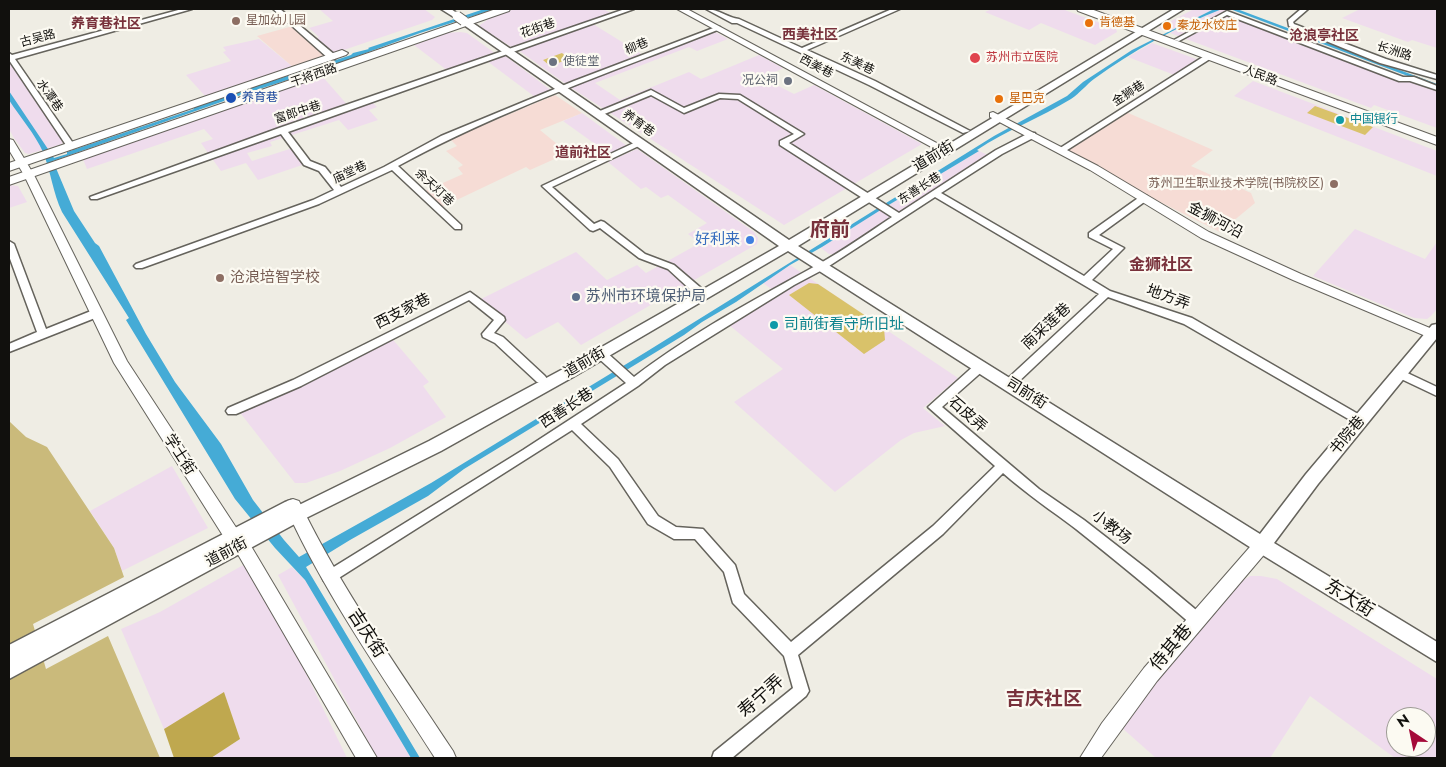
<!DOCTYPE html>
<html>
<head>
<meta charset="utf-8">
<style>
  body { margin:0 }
  #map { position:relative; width:1446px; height:767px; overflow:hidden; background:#efede4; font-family:Jost,sans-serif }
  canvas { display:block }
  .frame { position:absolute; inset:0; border:10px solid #11100d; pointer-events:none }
  .north { position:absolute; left:1386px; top:707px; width:50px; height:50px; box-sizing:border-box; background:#fcfaf2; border:1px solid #9e9c96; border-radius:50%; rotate:326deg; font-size:14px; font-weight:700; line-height:20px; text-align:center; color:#11100d }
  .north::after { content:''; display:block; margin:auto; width:18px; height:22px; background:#a50a39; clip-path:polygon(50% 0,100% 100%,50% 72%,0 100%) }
</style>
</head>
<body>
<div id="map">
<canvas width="1446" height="767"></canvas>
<div class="frame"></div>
<div class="north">N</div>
</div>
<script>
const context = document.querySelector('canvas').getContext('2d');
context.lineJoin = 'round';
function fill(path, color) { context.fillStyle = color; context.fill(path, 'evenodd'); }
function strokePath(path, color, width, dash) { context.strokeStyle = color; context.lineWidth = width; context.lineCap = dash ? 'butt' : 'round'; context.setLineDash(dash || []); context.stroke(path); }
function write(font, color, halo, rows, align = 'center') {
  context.font = font + ' Jost,"Noto Sans SC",sans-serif'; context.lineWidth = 4.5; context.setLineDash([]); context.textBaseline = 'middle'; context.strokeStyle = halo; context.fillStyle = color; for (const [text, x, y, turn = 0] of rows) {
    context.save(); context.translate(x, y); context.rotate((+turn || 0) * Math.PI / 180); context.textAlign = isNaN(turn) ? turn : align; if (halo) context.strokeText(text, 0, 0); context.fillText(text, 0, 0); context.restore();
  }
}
fill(new Path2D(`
  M319,9H424L435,17L432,20L332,54L315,39L319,37L309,28L333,21Z
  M514,9H603L611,13L513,48L480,27V25L490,18Z
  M992,9H1062L1116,29L1117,32L1095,45L1041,23L1029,30L985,12Z
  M1194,9H1214L1167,32L1158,28Z
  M1220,9H1230L1224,13L1409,82L1414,78L1437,87V128L1374,105L1371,108L1170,33Z
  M1360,9H1437V48L1412,40L1408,42L1342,18Z
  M593,24L643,55L566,84L518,50Z
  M460,32L467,33L496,54L448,71L414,45L447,33Z
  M715,32L728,39L697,51L689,47L595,83L620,100L689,72L701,79L759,55L783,68L763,78L794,94L814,85L922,144L784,225L570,87Z
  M259,39L293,67L206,97L186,75L231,61L223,52L226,51L223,47Z
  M1152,43L1199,60L1177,76L1128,57Z
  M504,55L552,91L535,97L487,61Z
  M9,62L63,141L62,144L29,154L25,153L14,138L9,129Z
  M322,76L351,109L371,101L377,107L369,110L378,120L348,130L339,120L270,142L272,146L247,153L252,161L299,146L311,162L258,180L246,163L221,171L201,143L213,139L204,129L87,169L83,159Z
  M1253,81L1437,151V176L1234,96Z
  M582,113L627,146L609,154L563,121Z
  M637,149L754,232L758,238L757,244L581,345L558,322L526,339L479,300L576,252L607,280L637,265L646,273L700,243L688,234L707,223L668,195L661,198L646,187L641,189L608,162Z
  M979,151L992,157L899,214L887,206Z
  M9,185L18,186L27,202L9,208Z
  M881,209L893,218L836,254H829L821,248Z
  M1355,229L1425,259L1437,242V309L1431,316L1427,319L1414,318L1313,276Z
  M790,265L958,378L923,408L945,426L914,433L901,440L835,492L734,402L783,369L729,325L777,293L763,283Z
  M389,335L429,382L423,386L446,417L390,448L340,471L306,483H295L238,410Z
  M172,466L208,528L122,571L114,548L90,511Z
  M245,564L280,620L347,758H211L240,739L224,693L164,729L121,629L160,612Z
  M292,567L305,580L411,758H377L278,575Z
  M1250,576H1261L1277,579L1437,679V758H1395L1310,696L1270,758H1156L1121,727L1150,687L1236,585ZM1396,717H1426V747H1396Z`), '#efdced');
fill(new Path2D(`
  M293,26L327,56L293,67L257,36Z
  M555,95L582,113L540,130L568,153L530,170L526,167L442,207L425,191L463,174L458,168L463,165L446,151L457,146L450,139Z
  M1126,112L1213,150L1191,166L1251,193L1255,203L1220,232L1132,188L1066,150Z`), '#f6dcd5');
fill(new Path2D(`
  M9,421L26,437L47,447L114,548L124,577L33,624L46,669L108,636L160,758H9Z`), '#caba7b');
fill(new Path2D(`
  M224,692L240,739L211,758H174L164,729Z`), '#bfa84f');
fill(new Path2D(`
  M484,9H495L420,33L328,67L244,94L53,161L74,211L95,243L99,246L146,334L175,382L221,444L253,500L284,540L299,557L431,483L646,352L994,136L1067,96L1083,82L1132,50L1214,9H1222C1178,26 1132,51 1094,79C1086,85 1080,93 1071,99C1040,118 1007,130 977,150L979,151L887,206L822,247L790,265L736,302L702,322L684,335L464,469L428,496L350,540L306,567L420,758H411L305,580L275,548L235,499L126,320L129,318L62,212C53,193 51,172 43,152C35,134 20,117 9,100V91L54,158L67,154V152L194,109L193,107L339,59L351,55L353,53L369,49L368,48Z
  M1230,9H1237L1437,84V87Z`), '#45abd6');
fill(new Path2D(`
  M562,53L569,59L550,66L543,60Z
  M1315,106L1373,127L1365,135L1307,113Z
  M809,283L818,284L884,328L885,340L864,354L789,295Z`), '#d9c26a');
const minor = new Path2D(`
  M182,9H192L15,59L75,146L74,148H68L9,60V53L12,55Z
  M273,9H280L335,55V59H329Z
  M625,9H634L288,132L310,161L325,167L341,187L384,167L441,136L574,81L716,27H720V29C612,72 500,110 398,166L461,225V229H455L392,170L319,204L142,268H136L134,266L136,264L313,200L334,190L319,171L304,165L281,134L97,199H91L90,197L279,128Z
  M706,9C719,9 728,18 739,19L802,48L892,9H900L807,50L875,81L970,131L963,133L869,85L737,23H732Z
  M1301,9H1308L1293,22L1294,24L1386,59L1437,75V79L1380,63L1289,26L1288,20Z
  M1227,11L1403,77H1414L1437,86V90L1410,81H1399L1227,15L1179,41L1174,40Z
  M1206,55L1213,57L1064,152H1058L1057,150Z
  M651,90L684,108L719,94L740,95L804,134L789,143L899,213L996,150L1029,133H1035V137L1002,154L941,193L1084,276L1113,249L1089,237V233L1141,196H1147V200L1099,235L1124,248L1092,280L1110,291L1192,318L1365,418L1367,421L1365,424H1357L1184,324L1108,297L1013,387H1005L1003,384L1005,381L1099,294L935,197L826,268L794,285L665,365L638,386L581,424L618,459L658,516L676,527L703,529L735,565L744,594L791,642L933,526L995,466L928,407L977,363H985L987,366L985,369L942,407L1039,489L1084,520L1147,569L1201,614L1203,619L1201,624L1196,626L1191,624C1153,591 1115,560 1076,529C1052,511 1027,494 1003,473L943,534L798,655L809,691L806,696L732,758H712L714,752L793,688L784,656L733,603L724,572L695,539H674L648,524L610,467L572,430L334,581L329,583L324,581L322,577L324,573L523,450L626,383L597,357L596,354L597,351H605L634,377C691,333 756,299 819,264C844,250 868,233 892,217L780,145V141L794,134L738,99L720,98L684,113L651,95L602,115L595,113Z
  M638,141L645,143L552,187L594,224L601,221L604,222L645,254L674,265L701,288L702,290L701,292H693L668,269L639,258L600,228L593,231L590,230L542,186Z
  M9,241L14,244L46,329L96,309L101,313L100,316L9,352V344L37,332L9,256Z
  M470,292L504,317L505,320L494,333L503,337L545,376L547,379L545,382H537L495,343L483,337L482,334L494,320L469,300L301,386L236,414H228L226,411L228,408L293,380Z
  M1401,370L1437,387V396L1397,377L1395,374L1397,371Z`);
const tertiary = new Path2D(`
  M677,9H687L944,147L939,150L935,149Z
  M993,112L1098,166L1209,232L1301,274L1437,331V337H1428L1293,280L1201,238L1090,170L990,117V113Z
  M9,139L13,140L34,175L127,361L239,532L248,541L377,758H356L236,551L227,542L114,363L24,175L9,150Z
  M293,499L299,501C341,589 399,669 453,751L456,758H435C383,676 325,595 285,506L287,501Z
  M1262,538L1268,540L1270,545L1268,550L1157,681L1101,758H1080L1102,723L1144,668L1256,540Z`);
const secondary = new Path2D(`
  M441,9H451L461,16L457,19Z
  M1174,9H1184L798,246L1260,534L1306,474L1432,325L1437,324V338L1318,484L1274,543L1437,642V662L1256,551L788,251L573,377L441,451L304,519L9,679V645L285,502L291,500L297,502L299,505L429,441L563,369L779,246L461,23V19H467L789,240Z`);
const primary = new Path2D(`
  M496,9H510L509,11L9,185V177Z
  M1077,9H1091L1437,137V145L1078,11Z
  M342,50L348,53L346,55L9,171V163Z`);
strokePath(minor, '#65635c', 3);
strokePath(tertiary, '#65635c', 2);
strokePath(secondary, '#65635c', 3);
strokePath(primary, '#65635c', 2);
fill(minor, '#fff');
fill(tertiary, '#fff');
fill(secondary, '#fff');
fill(primary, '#fff');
const secondaryBridge = new Path2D(`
  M457,16L464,21`);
strokePath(secondaryBridge, '#65635c', 11, []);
strokePath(secondaryBridge, '#fff', 9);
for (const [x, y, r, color] of [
  [236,21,5,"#8d6e63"],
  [1089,23,5,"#e8710a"],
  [1167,26,5,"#e8710a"],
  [975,58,6,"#e0444e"],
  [553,62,5,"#6b7280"],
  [788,81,5,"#6b7280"],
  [231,98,6,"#1a4fb4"],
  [999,99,5,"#e8710a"],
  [1340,120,5,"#0f9aa8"],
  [1334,184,5,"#8d6e63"],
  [750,240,5,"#3f7fe0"],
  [220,278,5,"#8d6e63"],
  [576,297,5,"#5c6f8a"],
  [774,325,5,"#0f9aa8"]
]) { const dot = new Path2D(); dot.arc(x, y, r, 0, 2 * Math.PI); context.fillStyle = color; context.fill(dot); strokePath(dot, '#fcfaf2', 2); }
write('12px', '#785e54', '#fcfaf2', [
  ["星加幼儿园",246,21],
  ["苏州卫生职业技术学院(书院校区)",1324,184,"right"]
], 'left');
write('12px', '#c56008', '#fcfaf2', [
  ["肯德基",1099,23],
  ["秦龙水饺庄",1177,26],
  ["星巴克",1009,99]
], 'left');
write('12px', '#11100d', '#fcfaf2', [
  ["花街巷",538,29,-19],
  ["古吴路",38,39,-15],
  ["柳巷",637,47,-22],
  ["长洲路",1394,52,18],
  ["东美巷",857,64,25],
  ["西美巷",816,67,28],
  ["干将西路",314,76,-19],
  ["人民路",1260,76,21],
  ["金狮巷",1129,94,-33],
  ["水潭巷",49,96,55],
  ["富郎中巷",298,113,-18],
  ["养育巷",638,124,36],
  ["庙堂巷",350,173,-25],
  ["余天灯巷",434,188,43],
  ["东善长巷",920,189,-32]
]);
write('12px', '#be3a42', '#fcfaf2', [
  ["苏州市立医院",986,58]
], 'left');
write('12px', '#5b616d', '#fcfaf2', [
  ["使徒堂",563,62],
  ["况公祠",778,81,"right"]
], 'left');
write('12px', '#164399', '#fcfaf2', [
  ["养育巷",242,98]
], 'left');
write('12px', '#0d838f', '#fcfaf2', [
  ["中国银行",1350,120]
], 'left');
write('bold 14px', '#78313b', '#fcfaf2', [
  ["养育巷社区",106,25],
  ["西美社区",810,36],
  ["沧浪亭社区",1324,37],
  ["道前社区",583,154]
]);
write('15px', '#11100d', '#fcfaf2', [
  ["道前街",934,157,-31],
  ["金狮河沿",1215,221,28],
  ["地方弄",1168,298,20],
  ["西支家巷",403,312,-27],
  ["南采莲巷",1047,327,-43],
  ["道前街",585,363,-30],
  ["司前街",1026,394,32],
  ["西善长巷",567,409,-33],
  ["石皮弄",967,415,41],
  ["书院巷",1348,436,-50],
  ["学士街",179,455,57],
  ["小教场",1111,528,38],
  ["道前街",227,553,-28]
]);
write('15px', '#366cbe', '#fcfaf2', [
  ["好利来",740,240]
], 'right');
write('15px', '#785e54', '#fcfaf2', [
  ["沧浪培智学校",230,278]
], 'left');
write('15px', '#4e5e75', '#fcfaf2', [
  ["苏州市环境保护局",586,297]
], 'left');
write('15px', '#0d838f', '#fcfaf2', [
  ["司前街看守所旧址",784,325]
], 'left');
write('bold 16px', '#78313b', '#fcfaf2', [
  ["金狮社区",1161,266]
]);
write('18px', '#11100d', '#fcfaf2', [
  ["东大街",1349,599,32],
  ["吉庆街",366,634,57],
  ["侍其巷",1172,648,-50],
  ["寿宁弄",762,697,-42]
]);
write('bold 19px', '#78313b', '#fcfaf2', [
  ["吉庆社区",1044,700]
]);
write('bold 20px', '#78313b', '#fcfaf2', [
  ["府前",830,231]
]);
</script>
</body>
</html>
